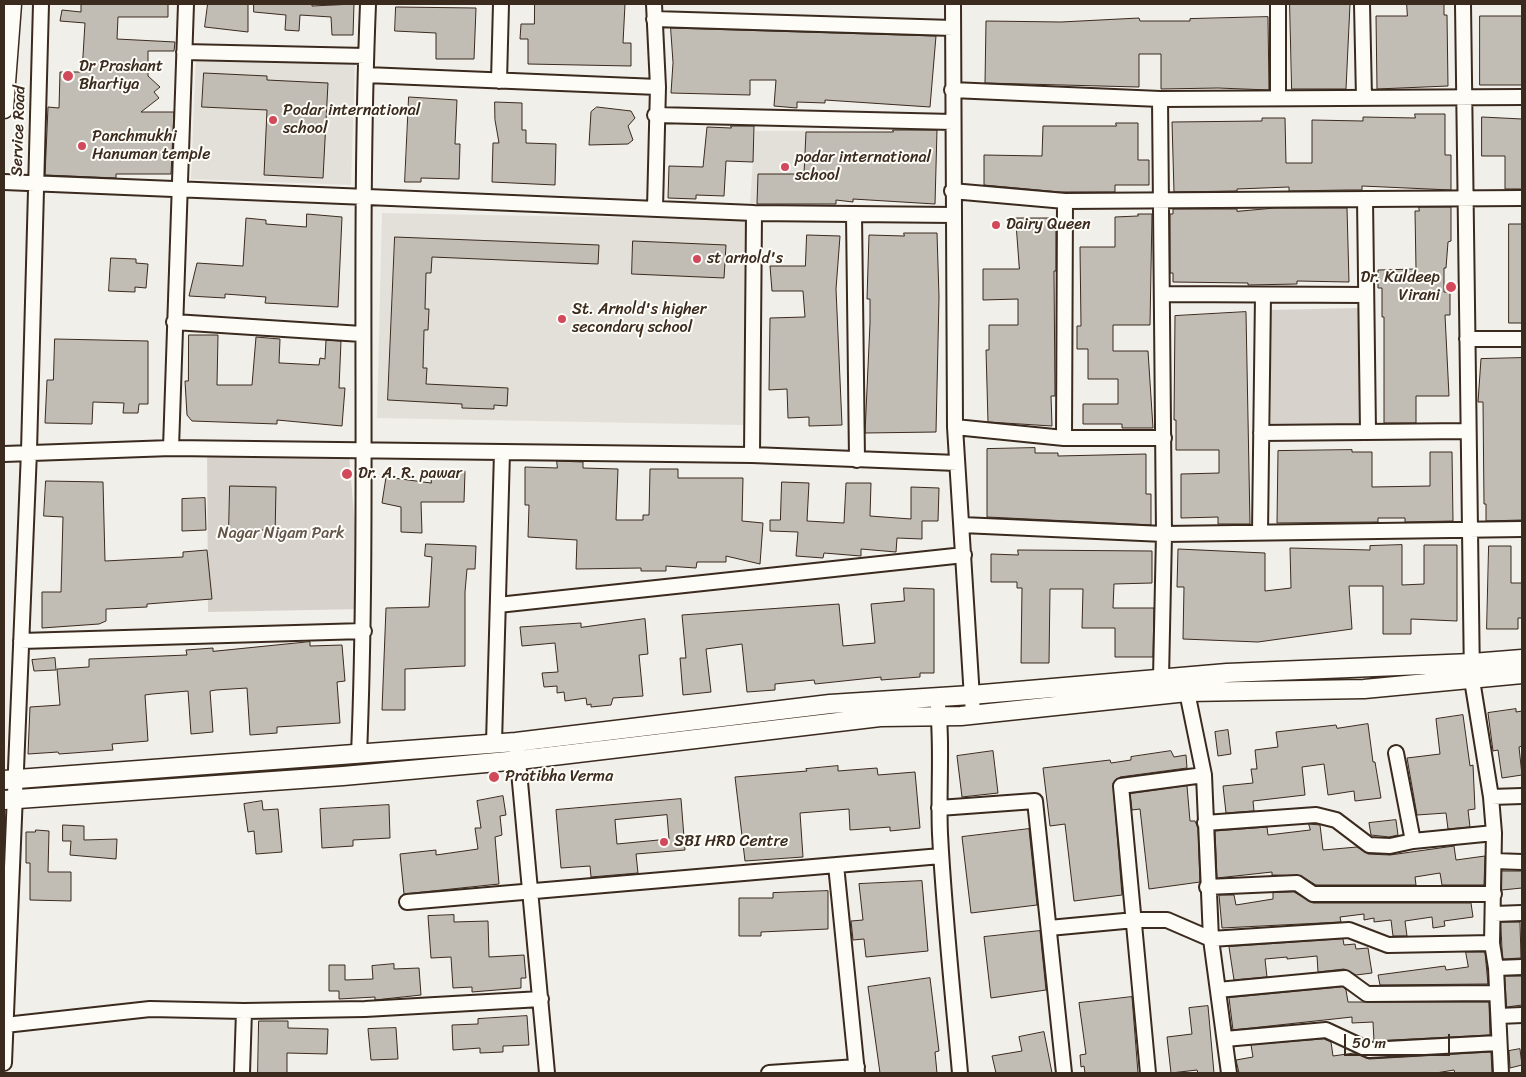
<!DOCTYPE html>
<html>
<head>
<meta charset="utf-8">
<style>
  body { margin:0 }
  #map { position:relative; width:1526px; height:1077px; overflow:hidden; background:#f1efea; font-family:Sriracha,sans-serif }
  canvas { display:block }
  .frame { position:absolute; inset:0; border:5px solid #3b2a1e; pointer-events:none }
  .scale { position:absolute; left:1344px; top:1034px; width:106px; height:22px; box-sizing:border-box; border:2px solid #3b2a1e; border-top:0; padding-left:6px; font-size:15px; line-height:18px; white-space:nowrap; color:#3b2a1e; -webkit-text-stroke:4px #fdfcf7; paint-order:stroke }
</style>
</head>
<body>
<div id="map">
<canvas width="1526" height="1077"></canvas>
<div class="frame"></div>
<div class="scale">50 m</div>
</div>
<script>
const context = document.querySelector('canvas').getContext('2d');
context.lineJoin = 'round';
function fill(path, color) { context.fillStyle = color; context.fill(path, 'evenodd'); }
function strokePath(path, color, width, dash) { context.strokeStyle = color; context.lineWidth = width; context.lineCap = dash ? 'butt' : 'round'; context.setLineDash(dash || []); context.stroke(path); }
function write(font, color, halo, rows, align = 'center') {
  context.font = font + ' Sriracha,sans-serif'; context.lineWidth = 4; context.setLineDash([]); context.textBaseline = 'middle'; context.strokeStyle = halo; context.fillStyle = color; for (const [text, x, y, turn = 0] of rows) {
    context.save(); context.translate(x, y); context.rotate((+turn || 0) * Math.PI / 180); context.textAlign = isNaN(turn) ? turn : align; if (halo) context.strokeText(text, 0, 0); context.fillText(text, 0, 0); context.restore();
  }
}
fill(new Path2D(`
  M196,55L355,61L351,185L191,179Z
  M755,131H821L814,207L750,203Z
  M382,213L748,220L743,425L377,418Z`), '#e3e0da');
fill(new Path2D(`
  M1358,308L1360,424L1271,425L1270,310Z
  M207,440L349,455L362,609L208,612Z`), '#d7d2cc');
const building = new Path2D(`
  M86,4H168V17H118L117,39L175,42L174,51H148V76L160,87L154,92L159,98L141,112H174L171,174H116V178L45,175L48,107L59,108L60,72H82L85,23L60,21L62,10L81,12V5Z
  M208,4H248V32L205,27Z
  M254,4H312V6L354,4L353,35H332L331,17L300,15L299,31L285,30L286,15L254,12Z
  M535,4H625L623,43H631V66L528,64V39H520L521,24H534Z
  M1290,4H1350L1346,89H1292Z
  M1407,4H1444V15H1447L1448,86L1377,89L1376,16H1407Z
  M396,7L476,8L474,59H436V33L395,31Z
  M1480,16H1522V85H1480Z
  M1268,17L1269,90L1218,88L1161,89V54H1139V87L985,83L986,21L1061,22L1139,18L1140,21H1190V19Z
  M671,28L936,36L930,107L825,100V103L797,102V108L774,106L776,80H750V95L671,93L673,63Z
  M204,73L267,76V80L328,83L323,178L264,175L267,110L202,107Z
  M409,97L457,100L455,144H460L459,179L421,178V182H405Z
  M495,102L522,103V130H526V143L556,144L555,185L492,182L493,143H499L495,120Z
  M597,107L631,111L635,118L628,126L633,140L628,144L589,145L591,112Z
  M1415,114H1445V155H1451V190L1362,186V190H1346L1289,191V187L1237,189V191L1174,192L1172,122L1262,121V118H1285L1286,163H1312V120L1363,121V117L1415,118Z
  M1482,117L1522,119V189H1505V156H1482Z
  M1116,123H1138V160H1149V185H1115V192H1060L984,185V155L1042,156L1043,126H1116Z
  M731,126H754L753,162L726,161L724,196L696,195V199L668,198L669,166L703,167L707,127L731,128Z
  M893,130H937L935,204L853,199V202L836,200V204H757L758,174H804L806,132H893Z
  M1419,207H1451V241L1448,242L1446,268H1444V292H1450V315H1445L1449,396H1416V423H1384V317H1382V288H1378V270L1416,269L1415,211H1419Z
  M1275,208H1347L1349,282L1297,281V284L1248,285V283L1173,282V273H1170V214H1173V209H1237V211Z
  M307,214L342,217L338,307L265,303L266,297L225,294V298L189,296L197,263L243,266L246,218L266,220V224L306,227Z
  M1138,214H1152L1150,325H1113V351H1148L1153,428H1122V424H1083V404H1118V379H1088V349H1077V326H1081L1080,247H1115V217L1138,216Z
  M1016,218H1056V271H1054L1055,396H1051L1052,426L988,422L986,350H989V325H1018V299L983,300V269H1019Z
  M1509,224H1522V323H1509Z
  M904,233H937L939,297L936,432L865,433L870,323V299H867L869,235L904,236Z
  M807,235L840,236L836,289L842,425L809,426V417L788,418L787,389L769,390L770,318L805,317L803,291H772L770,266H805Z
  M395,237L599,245L598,264L432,257L431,273H426L425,309H429L428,330H424L423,368H427L426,384L508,388L507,406L494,405V409L462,408V404L388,400Z
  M633,241L726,245L724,278L632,274Z
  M111,258L136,259V263L148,264L146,288L135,287V292L109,291Z
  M1246,312L1250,524H1218V517L1181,518V474L1219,473V450H1176V420H1174L1175,316Z
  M189,335H218L217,385H252L256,337L280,339L279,363H281L319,365L320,358L325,359L326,340L341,341L339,388H345L342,426L277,420V424L192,421L187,415L185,381H188Z
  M55,339L148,341V404H139L138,413H123L124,403L93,402L92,424L45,423L47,380H53Z
  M1522,358V520L1486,521V504H1484L1483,402H1478L1481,359Z
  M1035,448V453H1058V456L1146,454V494H1151V525L987,517V449Z
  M1352,450V452H1372V487L1430,486V452H1452L1453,521L1405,522V518H1378V522L1277,523L1278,451Z
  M557,461L583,462V468L618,469L616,520H643V515H649L650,469H678V478H743L742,521L763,523L760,564L726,556V562H697L696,568L666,566V571H641V568L576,569L577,540L528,537L529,505H525V467L557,468Z
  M431,471H465L464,502H421L422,533L401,532V507L382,503L386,477L431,483Z
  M46,481L103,482L105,561L183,557V552L207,550L212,599L147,604V607L106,609V621L99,624L42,628V592H61L63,517L44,516Z
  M782,482L809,483L807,521L844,523L846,483H871L870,516L911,519V487L939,488L938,521H922V539L897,538L896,552L861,549V556L824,553L823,558L796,556L798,532L770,531V520H780Z
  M230,486L276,487L275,537L264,536V530H229Z
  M205,498L206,530L182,531V499Z
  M426,544L476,546L475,569H467L465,592V666L405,669V710H382L386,608L429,607L432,557L425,556Z
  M1402,545V585L1424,584V545H1457V621L1411,619V634H1383V586H1349L1352,629L1258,642L1183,639L1184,587H1177L1178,549L1265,553V591L1291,588L1290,548L1370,550V546Z
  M1489,546H1511V583H1522V618H1518V629H1487Z
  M1018,550L1152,551V583L1114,584L1113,608H1154L1153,657H1115V628H1082L1083,589H1050L1049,663H1021L1022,588H1017V582H991V554L1018,555Z
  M904,588L934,589V673H920V677L881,680V677L815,684L814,680L775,684V690L747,692L742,644L706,649L711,692L683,695L680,658H686L682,615L839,604L843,646L875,643L871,604L904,601Z
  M645,619L648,654L639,655L643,696L613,698L611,705L591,707V704L587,705L586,698L565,701L564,692L557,693V686L544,687L542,673L558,672L555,643L522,646L520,627L581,623V627Z
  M310,642V646L342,645L345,681L337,682L340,723L277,727V733L250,735L247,688L216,690L210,691L213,732L191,734L188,691L152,694L145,695L148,741L112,744L113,750L59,754L58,752L28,754L30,707L60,705L57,669L89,667V659L187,655L186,650L213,648V651Z
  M55,658L56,670L34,671L32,660Z
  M1516,709V712L1522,711V746L1519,747L1522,775L1502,778L1498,750L1493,751L1488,713Z
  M1463,715L1470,766L1473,765L1475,809L1468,810L1470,827L1448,829L1446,813L1417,815L1407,758L1440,754L1436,719Z
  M1368,724L1373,762H1375L1381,798L1355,801L1354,791L1328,795L1324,764L1302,767L1305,795L1253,801L1254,811L1226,813L1223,786L1253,783L1251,769H1257L1255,750L1278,747L1276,732L1336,725L1337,728Z
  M1228,730L1231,754L1218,756L1215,732Z
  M993,751L998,793L962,797L957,756Z
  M1171,751L1174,757L1186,755L1187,768L1120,777L1113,783L1122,895L1074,901L1065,824L1050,826L1043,768L1110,760L1111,763L1131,760V757Z
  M838,766V771L877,768L878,775L915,772L920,828L890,831V827L850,830L849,809L800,813L803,857L745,861L735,777L807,771L806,769Z
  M1187,786L1190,821H1195L1198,828L1200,882L1149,889L1140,809L1132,810L1130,794Z
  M503,796L506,815L500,816L502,835L495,837L499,884L404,894L400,854L436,850V855L478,849L475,828H481L477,801Z
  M681,799L685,850L636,854L638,873L591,877L590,866L561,868L556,810ZM667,815L669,839L617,844L615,820Z
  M262,801L263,810L278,809L282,852L256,854L254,831L248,832L244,804Z
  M389,805L390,838L353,840V846L322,848L320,809Z
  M1396,820L1398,835L1389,837L1371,835L1369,823Z
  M1309,824L1320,825L1323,850L1357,847L1368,854L1390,855L1454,846L1456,860L1485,856L1484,885H1442L1440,873L1415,877L1416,885H1316L1301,876L1272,875V872L1217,878L1215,831L1267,827L1268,835L1310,830Z
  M63,825L84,826V840L117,839L116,859L70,855L71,841H63Z
  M1029,829L1037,905L971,913L962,837Z
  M36,830L49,831L48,872H71V901L30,900V863H26V832H35Z
  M1502,871H1522V888L1502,890Z
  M922,881L928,951L866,957L864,939L853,940L851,921L863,920L859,884Z
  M828,891V929L761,932V936H739V898H773V893Z
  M1294,892L1313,903H1471L1473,917L1444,921L1445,926L1433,928L1432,917L1405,921L1407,936H1393L1391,920L1374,922V918L1364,920V914L1340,917L1341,922L1222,928L1219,895H1234L1236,905L1273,899V893Z
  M454,915V922L488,921L489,957L524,955L526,978H521V988L472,992V987L453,988L451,957L431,958L428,916Z
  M1501,922H1520L1521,958L1503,959Z
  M1040,931L1046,990L991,998L984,937Z
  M1343,939L1344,945L1355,944L1356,949L1368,948L1372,973L1356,975L1344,969L1318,972L1317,956L1287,959V957L1265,959L1267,977L1234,980L1229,947Z
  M1466,952H1485L1488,984L1380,985L1378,975L1445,966L1446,970L1468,967Z
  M394,964V969L419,968L421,995L375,1000V997L339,999V991H329V965H345V980L373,979L372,966Z
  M1505,976H1522V1005L1507,1007Z
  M930,978L939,1051L935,1052L937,1073H880L868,987Z
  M1343,987L1346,990L1348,1002H1489L1490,1035L1374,1041L1373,1022L1352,1023V1017L1233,1030L1229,998Z
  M1132,997L1138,1073H1085L1084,1066L1081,1067L1080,1055L1086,1054L1079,1003Z
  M1208,1006L1214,1073H1198L1197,1070L1171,1073L1167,1037L1192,1034L1189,1008Z
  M527,1016L529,1045L503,1046V1052L480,1053V1048L453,1050L452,1025L478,1024V1019Z
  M259,1021H288V1028L328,1029L327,1054L287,1053V1073H258Z
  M396,1028L398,1059L371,1060L368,1029Z
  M1044,1032L1052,1073H996L992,1056L1022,1051L1019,1037Z
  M1324,1039L1331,1042L1333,1056L1354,1053L1369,1059L1491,1052L1492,1073H1455L1454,1070L1436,1073H1239L1236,1060L1253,1057L1251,1045Z
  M1520,1049L1522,1065L1510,1068L1509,1051Z`);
fill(building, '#c1bcb4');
strokePath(building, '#3b2a1e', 1);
const minor = new Path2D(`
  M654,4L658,87L655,208
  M953,4L955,427L973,714
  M1278,4V98
  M1362,4L1364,98
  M1463,4L1472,680L1491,797L1494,833L1492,943L1496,968L1501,1073
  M654,19L953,28
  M184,52L366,56
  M366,75L658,87
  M499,81L501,4
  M952,90L1160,99L1522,97
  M1160,99L1164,534L1161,678
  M655,115L953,122
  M4,182L754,213L953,215
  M952,191L1065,201L1522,198
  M1365,199L1368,432
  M854,214L857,460
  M1162,294L1366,295
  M174,322L362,334
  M1467,339H1522
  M955,427L1064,438H1164
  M1261,433L1468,431
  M1064,438L1065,201
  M171,448L186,4
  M4,454L171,448L752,455L957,463
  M752,455L754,213
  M962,525L1164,534L1522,529
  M1260,532L1263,295
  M498,605L964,555
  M21,641L364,631
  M1187,692L1204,775L1211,939L1229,1073
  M937,697C943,742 938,789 940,834C944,914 953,994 960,1073
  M494,743L502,452
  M517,750L547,1073
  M1396,753L1413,841
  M359,755C369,504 358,254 368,4
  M1491,797L1522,796
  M939,808L1035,801L1064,1073
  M1205,823L1316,815L1336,820L1369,845L1390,846L1413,841L1494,833
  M1494,861L1522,862
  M836,865L857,1073
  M1207,887L1297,883L1313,894H1494
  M407,902L941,856
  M1494,914L1522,913
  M1049,928L1135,920H1167L1211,939L1349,930L1388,945L1492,943
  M1496,968L1522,967
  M1218,990L1345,978L1367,994L1496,993
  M1499,1016L1522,1015
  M5,1025L150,1009L244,1011L365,1009L541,999
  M1225,1039L1326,1030L1369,1050L1498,1043
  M4,1063L29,451L41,4
  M242,1073L244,1011
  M769,1073L857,1067
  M1148,1073L1121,786L1204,775`);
const major = new Path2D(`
  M4,109L12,4
  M4,780L516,742L830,704L971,695L1227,673L1472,663L1522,659
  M4,800L343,776L519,760L880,717L961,716L1187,692L1364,689L1522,674`);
strokePath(minor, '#3b2a1e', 18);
strokePath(major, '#3b2a1e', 21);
strokePath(minor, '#fdfcf7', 14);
strokePath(major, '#fdfcf7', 18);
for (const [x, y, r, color] of [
  [68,76,6,"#d1495b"],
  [273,120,5,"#d1495b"],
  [82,146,5,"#d1495b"],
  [785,167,5,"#d1495b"],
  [996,225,5,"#d1495b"],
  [697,259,5,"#d1495b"],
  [1451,287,6,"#d1495b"],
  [562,319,5,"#d1495b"],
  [347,474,6,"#d1495b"],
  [494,777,6,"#d1495b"],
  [664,842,5,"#d1495b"]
]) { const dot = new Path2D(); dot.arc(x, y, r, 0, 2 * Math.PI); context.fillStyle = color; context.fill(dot); strokePath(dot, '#fdfcf7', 2); }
write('16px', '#3b2a1e', '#fdfcf7', [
  ["Dr Prashant",79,67],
  ["Bhartiya",79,85],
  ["Podar international",283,111],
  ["school",283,129],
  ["Panchmukhi",92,137],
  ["Hanuman temple",92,155],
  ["podar international",795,158],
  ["school",795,176],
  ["Dairy Queen",1006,225],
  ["st arnold's",707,259],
  ["Dr. Kuldeep",1440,278,"right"],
  ["Virani",1440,296,"right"],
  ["St. Arnold's higher",572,310],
  ["secondary school",572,328],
  ["Dr. A. R. pawar",358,474],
  ["Pratibha Verma",505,777],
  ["SBI HRD Centre",674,842]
], 'left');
write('16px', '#3b2a1e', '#fdfcf7', [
  ["Service Road",19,131,-88]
]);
write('16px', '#62544a', '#fdfcf7', [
  ["Nagar Nigam Park",281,534]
]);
</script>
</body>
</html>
